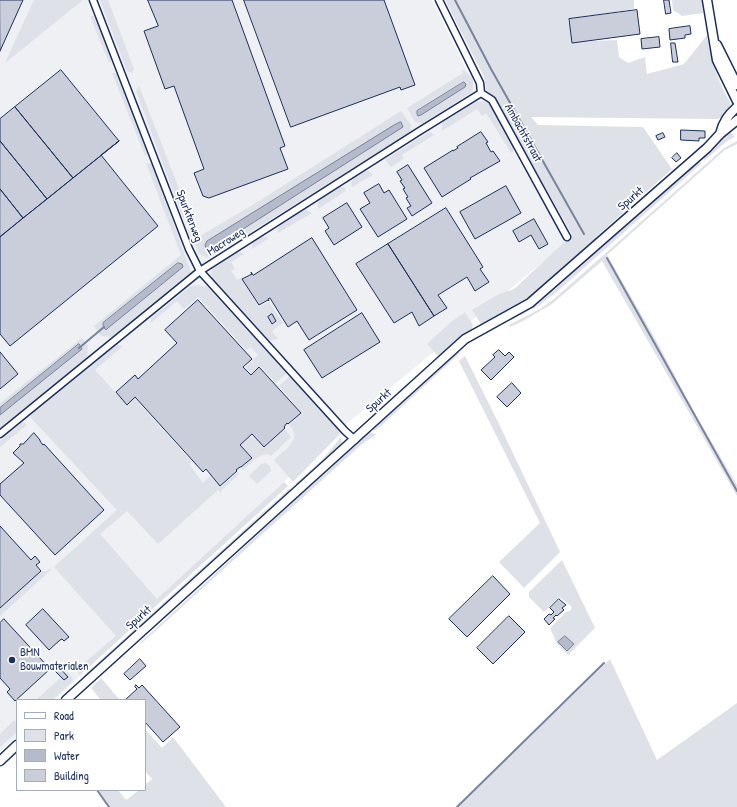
<!DOCTYPE html>
<html>
<head>
<meta charset="utf-8">
<style>
  body { margin:0 }
  #map { position:relative; width:737px; height:807px; overflow:hidden; background:#fff; font-family:"Patrick Hand",sans-serif }
  canvas { display:block }
  .legend { position:absolute; left:16px; top:699px; width:130px; height:92px; box-sizing:border-box; background:#fff; border:1px solid #a4acbf; margin:0; padding:5px 7px; list-style:none; font-size:12px; color:#1b2f5e }
  .legend li { display:flex; align-items:center; gap:8px; height:20px }
  .legend b { width:20px; border:1px solid #a4acbf }
</style>
</head>
<body>
<div id="map">
<canvas width="737" height="807"></canvas>
<ul class="legend">
<li><b style="height:5px;background:#fff"></b>Road</li>
<li><b style="height:11px;background:#dee1e7"></b>Park</li>
<li><b style="height:11px;background:#b5bbca"></b>Water</li>
<li><b style="height:11px;background:#caceda"></b>Building</li>
</ul>
</div>
<script>
const context = document.querySelector('canvas').getContext('2d');
context.lineJoin = 'round';
function fill(path, color) { context.fillStyle = color; context.fill(path, 'evenodd'); }
function strokePath(path, color, width, dash) { context.strokeStyle = color; context.lineWidth = width; context.lineCap = dash ? 'butt' : 'round'; context.setLineDash(dash || []); context.stroke(path); }
function write(font, color, halo, rows, align = 'center') {
  context.font = font + ' "Patrick Hand",sans-serif'; context.lineWidth = 3.5; context.setLineDash([]); context.textBaseline = 'middle'; context.strokeStyle = halo; context.fillStyle = color; for (const [text, x, y, turn = 0] of rows) {
    context.save(); context.translate(x, y); context.rotate((+turn || 0) * Math.PI / 180); context.textAlign = isNaN(turn) ? turn : align; if (halo) context.strokeText(text, 0, 0); context.fillText(text, 0, 0); context.restore();
  }
}
fill(new Path2D(`
  M0,0H432L470,77L567,242L338,431L339,435L289,477L55,700H17V736L0,752Z`), '#eff0f4');
fill(new Path2D(`
  M34,0H83L5,63Z
  M100,0H108L134,69L132,73L127,71Z
  M445,0H634V9L568,20L573,42L617,40L619,57L628,63L645,57L647,74L684,64L707,35C711,60 718,82 731,104C728,112 726,117 717,119L531,117L538,125L643,127L672,169L596,237L597,241L523,304L481,324L472,310L499,294L514,289L572,235L495,98L486,90L485,81L482,73Z
  M672,0H702L703,13L682,16L673,10Z
  M90,16H95L112,60L109,63Z
  M461,70C473,73 475,82 472,92L422,124L415,122L407,108L463,73ZM461,83L466,84L465,87L421,115L417,114V111Z
  M112,73H117L148,152L145,156Z
  M139,86L191,219H187L183,218L136,91Z
  M477,101L478,102L483,101L490,104L514,148L513,152L511,153L486,113L482,116L477,109L442,131V123Z
  M401,111L411,125V129L409,133L212,256L206,257L199,254L188,230L194,227L198,237L251,206ZM399,123L403,127L218,245L210,249L205,245L207,241Z
  M729,131L735,137L727,141L704,161L703,157Z
  M430,132L434,135L402,155L404,158L391,167L386,161V159L428,133Z
  M737,141V144L725,150L607,255L657,342L693,410L737,485V496L602,261L552,304L523,321L510,327L509,325L540,309L554,299L724,148Z
  M698,162L702,163L559,290L538,306L509,321L508,320L536,306Z
  M146,163L152,164L191,272L189,277L181,280L113,337L101,336L94,326L181,255ZM178,263L183,268L108,328L103,326V323Z
  M366,171H369L373,175L352,187L351,184L353,179Z
  M340,187H344L346,191L318,209V201Z
  M305,209L312,213L278,233L277,228Z
  M261,237H267L269,238L252,249V243Z
  M236,252H240L244,254L231,262L235,269L231,271L237,280L241,278L259,307L269,302L283,323L272,331L278,339L271,340L269,343L230,300L232,299L230,296L228,297L211,280L212,279L211,274L213,268Z
  M198,285L207,287V286L287,373L276,383L260,366L251,373L246,367L258,355L251,347L246,350L198,297L184,309L177,301L151,323V318L191,286Z
  M465,312L473,325L472,329L439,357L427,344L451,322Z
  M82,338L88,346L87,358L0,428V415L82,348L78,345L0,408V403Z
  M117,345L123,346L95,370L127,405L134,398L192,462L189,464L203,483L210,476L221,487L238,472L239,474L222,490L221,493L218,490L158,544L127,511L100,534L157,599L284,482L288,486L80,675L78,672V668L116,636L54,567L117,510L31,418V415Z
  M458,352L460,353L383,424L376,430H372Z
  M465,356L501,428L560,552L524,588L499,562L540,523L459,361Z
  M290,376L338,430L340,434L293,482L274,460C284,450 304,439 289,425L302,413L279,386Z
  M23,422L27,425L0,447V441Z
  M285,429L291,437L271,456C261,450 251,464 243,470L241,468L253,458L241,445L250,437L252,438L253,437L264,448Z
  M369,432L375,434H377L362,444L142,643L141,642Z
  M341,437L342,443L340,447L299,484H295L322,460Z
  M266,463L270,466L271,471L257,484L249,476L261,464Z
  M290,488L291,492L85,678L83,676Z
  M562,560L595,628L568,655L557,644L550,628L566,612L570,611L572,608L571,606L559,597L544,612L529,597V592Z
  M50,568L51,570L0,616V608L42,571H47Z
  M610,659L657,760L737,703V807H458Z
  M67,672L73,679L72,682L52,700H36Z
  M101,678L120,700H101L91,688Z
  M14,720L17,724V732L0,747V734Z
  M145,729L162,748L173,737L226,807H110L98,790H118L126,800L139,790H145V785L152,779L145,771Z`), '#dee1e7');
const water = new Path2D(`
  M464,82L466,84L465,87L421,115L418,116L417,114V111Z
  M401,122L403,127L218,245L210,249L206,248L205,245L207,241L394,125Z
  M178,263L182,264L183,267L108,328L106,330C103,327 103,326 103,323Z
  M79,344L82,349L0,415V408Z
  M565,636L574,644L567,651L558,642Z`);
fill(water, '#b5bbca');
strokePath(water, '#77839f', 1);
strokePath(new Path2D(`
  M455,0L491,69L584,234
  M607,258L737,491
  M79,348L104,327
  M97,790L109,807
  M457,807L604,663`), '#77839f', 2);
const building = new Path2D(`
  M0,0H23L0,51Z
  M148,0H232L285,146L280,148L288,169L209,198L203,196L194,173L204,169L174,86L165,89L144,31L158,26Z
  M244,0H384L415,85L401,90L400,87L291,127Z
  M664,0H669L671,13L666,14Z
  M637,10L640,34L572,43L569,19Z
  M690,26L691,34L685,35V38L670,40L669,29Z
  M659,37L660,47L642,49L641,39Z
  M671,43H675L678,62H673Z
  M61,70L119,141L73,178L15,107Z
  M15,107L73,178L47,199L0,141V119Z
  M681,130L705,131V138H699V141L681,140Z
  M481,132L488,142L486,143L491,152L493,151L500,161L470,178L471,179L442,197L424,168L453,150V151L458,148L457,147Z
  M663,133L665,137L658,140L656,136Z
  M0,141L47,199L23,218L0,189Z
  M119,141L101,155L158,226L10,346L0,334V237Z
  M677,153L681,158L676,162L672,158Z
  M408,165L432,203L412,216L407,208L411,206L406,198L408,197L403,189L405,188L400,181L402,180L397,172Z
  M379,184L384,193L389,190L407,219L378,237L360,209L370,203L364,193Z
  M506,186L521,213L475,239L460,212Z
  M0,189L23,218L0,237Z
  M347,203L362,227L334,245L325,231L329,228L323,218Z
  M446,208L483,267L480,269L489,282L475,291L467,277L438,295L447,308L434,316L388,244Z
  M534,219L548,244L539,249L531,235L519,242L513,231Z
  M312,238L357,310L309,340L297,321L288,327L270,298L268,299L269,301L268,300L259,305L242,279L252,274L251,272L253,275Z
  M388,244L434,316L419,326L412,312L394,323L356,264Z
  M198,300L252,359L243,367L251,375L259,367L301,413L288,424L287,423L284,427L285,428L264,447L252,434L240,445L252,458L241,467H240L236,470L237,471L220,486L206,469L203,472L135,397L127,405L116,392L135,375L138,379L177,343L165,330Z
  M362,313L380,342L322,378L304,350Z
  M272,314L276,321L272,324L268,317Z
  M499,350L505,356L509,352L514,357L491,380L481,370L495,357L493,355Z
  M0,352L18,374L0,389Z
  M512,383L521,393L507,407L497,397Z
  M34,433L40,440V441L43,445L44,444L104,510L55,555L0,495V484L24,463L13,453L20,446V444H23Z
  M0,526L31,560L35,556L40,562L36,565L41,571L0,608Z
  M493,576L510,594L467,637L449,619Z
  M559,599L566,605L562,608L564,610L557,616L556,615L553,618L555,619L549,625L544,619L549,614L551,615L554,612L550,608Z
  M43,609L69,637L64,641L62,639L60,640L49,650L26,625Z
  M509,616L525,632L493,664L477,648Z
  M4,619L50,669L15,701L7,692L10,689L0,678V623Z
  M140,659L146,666L130,680L124,674Z
  M60,668L68,677L64,680L56,672Z
  M136,685L139,688L142,685L180,727L163,742L145,722V700H125L137,689L135,687Z`);
fill(building, '#caceda');
strokePath(building, '#1b2f5e', 1);
const street = new Path2D(`
  M93,0L189,249L200,271L345,431L355,440
  M439,0L480,83L481,93L492,100L567,237
  M0,434L200,271L418,132L481,93`);
const secondary = new Path2D(`
  M707,0L717,60L737,101
  M717,45L737,85
  M720,134C723,122 728,115 737,107
  M66,700L465,339L530,303L707,148L720,134L737,120
  M0,761L17,745`);
strokePath(street, '#1b2f5e', 9);
strokePath(secondary, '#1b2f5e', 11);
strokePath(street, '#fff', 6);
strokePath(secondary, '#fff', 8);
for (const [x, y, r, color] of [
  [12,660,4,"#1b2f5e"]
]) { const dot = new Path2D(); dot.arc(x, y, r, 0, 2 * Math.PI); context.fillStyle = color; context.fill(dot); strokePath(dot, '#fff', 1.5); }
write('12px', '#1b2f5e', '#fff', [
  ["Ambachtstraat",523,133,61],
  ["Spurkt",631,199,-41],
  ["Spurkterweg",189,216,69],
  ["Macroweg",226,242,-33],
  ["Spurkt",379,401,-42],
  ["Spurkt",139,618,-42]
]);
write('12px', '#1b2f5e', '#fff', [
  ["BMN",20,653],
  ["Bouwmaterialen",20,667]
], 'left');
</script>
</body>
</html>
